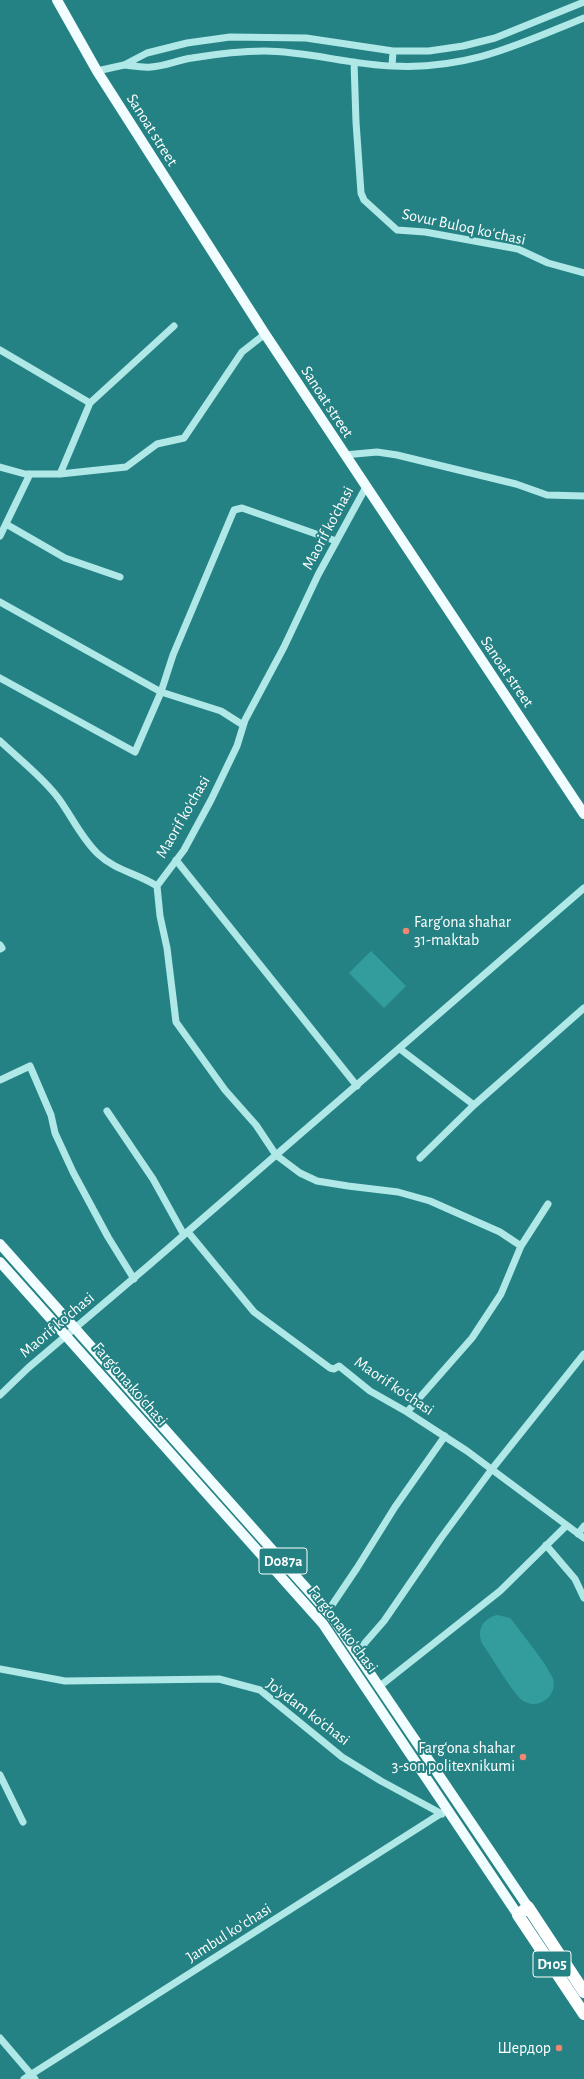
<!DOCTYPE html>
<html>
<head>
<meta charset="utf-8">
<style>
  body { margin:0 }
  canvas { display:block; background:#258284 }
</style>
</head>
<body>
<canvas width="584" height="2079"></canvas>
<script>
const context = document.querySelector('canvas').getContext('2d');
context.lineJoin = 'round';
function fill(path, color) { context.fillStyle = color; context.fill(path, 'evenodd'); }
function strokePath(path, color, width, dash) { context.strokeStyle = color; context.lineWidth = width; context.lineCap = dash ? 'butt' : 'round'; context.setLineDash(dash || []); context.stroke(path); }
function write(font, color, halo, rows, align = 'center') {
  context.font = font + ' "Alegreya Sans",sans-serif'; context.lineWidth = 4; context.setLineDash([]); context.textBaseline = 'middle'; context.strokeStyle = halo; context.fillStyle = color; for (const [text, x, y, turn = 0] of rows) {
    context.save(); context.translate(x, y); context.rotate((+turn || 0) * Math.PI / 180); context.textAlign = isNaN(turn) ? turn : align; if (halo) context.strokeText(text, 0, 0); context.fillText(text, 0, 0); context.restore();
  }
}
fill(new Path2D(`
  M371,951L406,986L384,1008L349,973Z
  M497,1615L510,1618L514,1623C523,1635 549,1667 553,1679C558,1697 537,1711 522,1700C512,1692 492,1657 483,1645C476,1631 482,1619 497,1615Z`), '#339d9d');
strokePath(new Path2D(`
  M354,62L356,122L361,193L364,200L397,230L425,232L518,249L548,263L584,273
  M124,65C133,66 143,68 151,67C165,66 178,60 192,58C216,54 240,51 264,51C308,51 350,65 393,66C468,70 517,45 584,18
  M392,66L393,51
  M97,71L124,65L147,53L187,43L230,37L306,38L393,51H429L463,46L495,38L584,2
  M0,350L90,403
  M344,455L377,452L397,455L516,484L547,495L584,496
  M0,467L25,474H60L126,467L157,444L184,438L242,352L265,334
  M60,474L90,403L174,326
  M366,487L318,575L284,647L245,720L237,746L211,800L184,850L157,886L160,916L167,948L176,1022L225,1090L256,1125L276,1155L300,1173L317,1181L348,1186L398,1192L430,1201L500,1232L521,1246
  M6,524L65,558L120,577
  M0,536L30,474
  M0,602L161,692L221,711L243,725
  M0,678L135,752L161,692L173,655L234,510L242,508L336,541
  M0,741C18,758 45,779 59,799C72,817 82,839 98,854C116,871 137,873 157,886
  M176,860L357,1086
  M0,945L2,948L0,949
  M400,1049L474,1105
  M0,1080L30,1066L51,1115L55,1133L73,1172L108,1237L134,1279
  M107,1111L153,1179L184,1235
  M420,1158L474,1105L584,1008
  M188,1232L254,1312L330,1368L334,1369L339,1366L370,1391L407,1412L467,1451L584,1538
  M0,1395L28,1368L148,1266L584,888
  M407,1412L472,1338L501,1294L521,1246L548,1204
  M578,1534L584,1526
  M546,1545L575,1579L584,1598
  M328,1611L357,1568L395,1507L445,1436
  M357,1652L384,1621L441,1538L492,1469L584,1354
  M0,1669L65,1681L219,1679L260,1690L342,1757L381,1781L442,1814
  M380,1686L500,1591L566,1526
  M0,1775L23,1822
  M0,2038L35,2079
  M24,2079L448,1809`), '#afe8e7', 7);
strokePath(new Path2D(`
  M57,0L97,71L265,334L584,814
  M0,1244L332,1617L528,1907
  M0,1262L323,1624L518,1915`), '#f1fdfe', 10);
strokePath(new Path2D(`
  M584,1992L528,1907L518,1915L584,2014`), '#fff', 12);
for (const [x, y, r, color] of [
  [406,931,4,"#f18773"],
  [523,1757,4,"#f18773"],
  [559,2048,4,"#f18773"]
]) { const dot = new Path2D(); dot.arc(x, y, r, 0, 2 * Math.PI); context.fillStyle = color; context.fill(dot); strokePath(dot, '#258284', 1.5); }
for (const [x, y, w] of [
  [283,1561,48],
  [552,1964,38]
]) { const box = new Path2D(); box.roundRect(x - w / 2, y - 13, w, 26, 3); context.fillStyle = '#258284'; context.fill(box); strokePath(box, '#fff', 1); }
write('bold 15px', '#fff', null, [
  ["D087a",283,1561],
  ["D105",552,1964]
]);
write('16px', '#fff', '#258284', [
  ["Sanoat street",152,130,58],
  ["Sovur Buloq koʻchasi",464,227,12],
  ["Sanoat street",327,402,57],
  ["Maorif ko'chasi",328,528,-62],
  ["Sanoat street",507,672,56],
  ["Maorif ko'chasi",183,817,-60],
  ["Maorif ko'chasi",57,1325,-40],
  ["Fargʻona koʻchasi",130,1384,49],
  ["Maorif ko'chasi",394,1386,34],
  ["Fargʻona koʻchasi",343,1629,53],
  ["Jo'ydam ko'chasi",308,1712,37],
  ["Jambul koʻchasi",229,1933,-32]
]);
write('16px', '#fff', '#258284', [
  ["Farg'ona shahar",414,922,"left"],
  ["31-maktab",414,940,"left"],
  ["Farg‘ona shahar",515,1748],
  ["3-son politexnikumi",515,1766],
  ["Шердор",551,2048]
], 'right');
</script>
</body>
</html>
